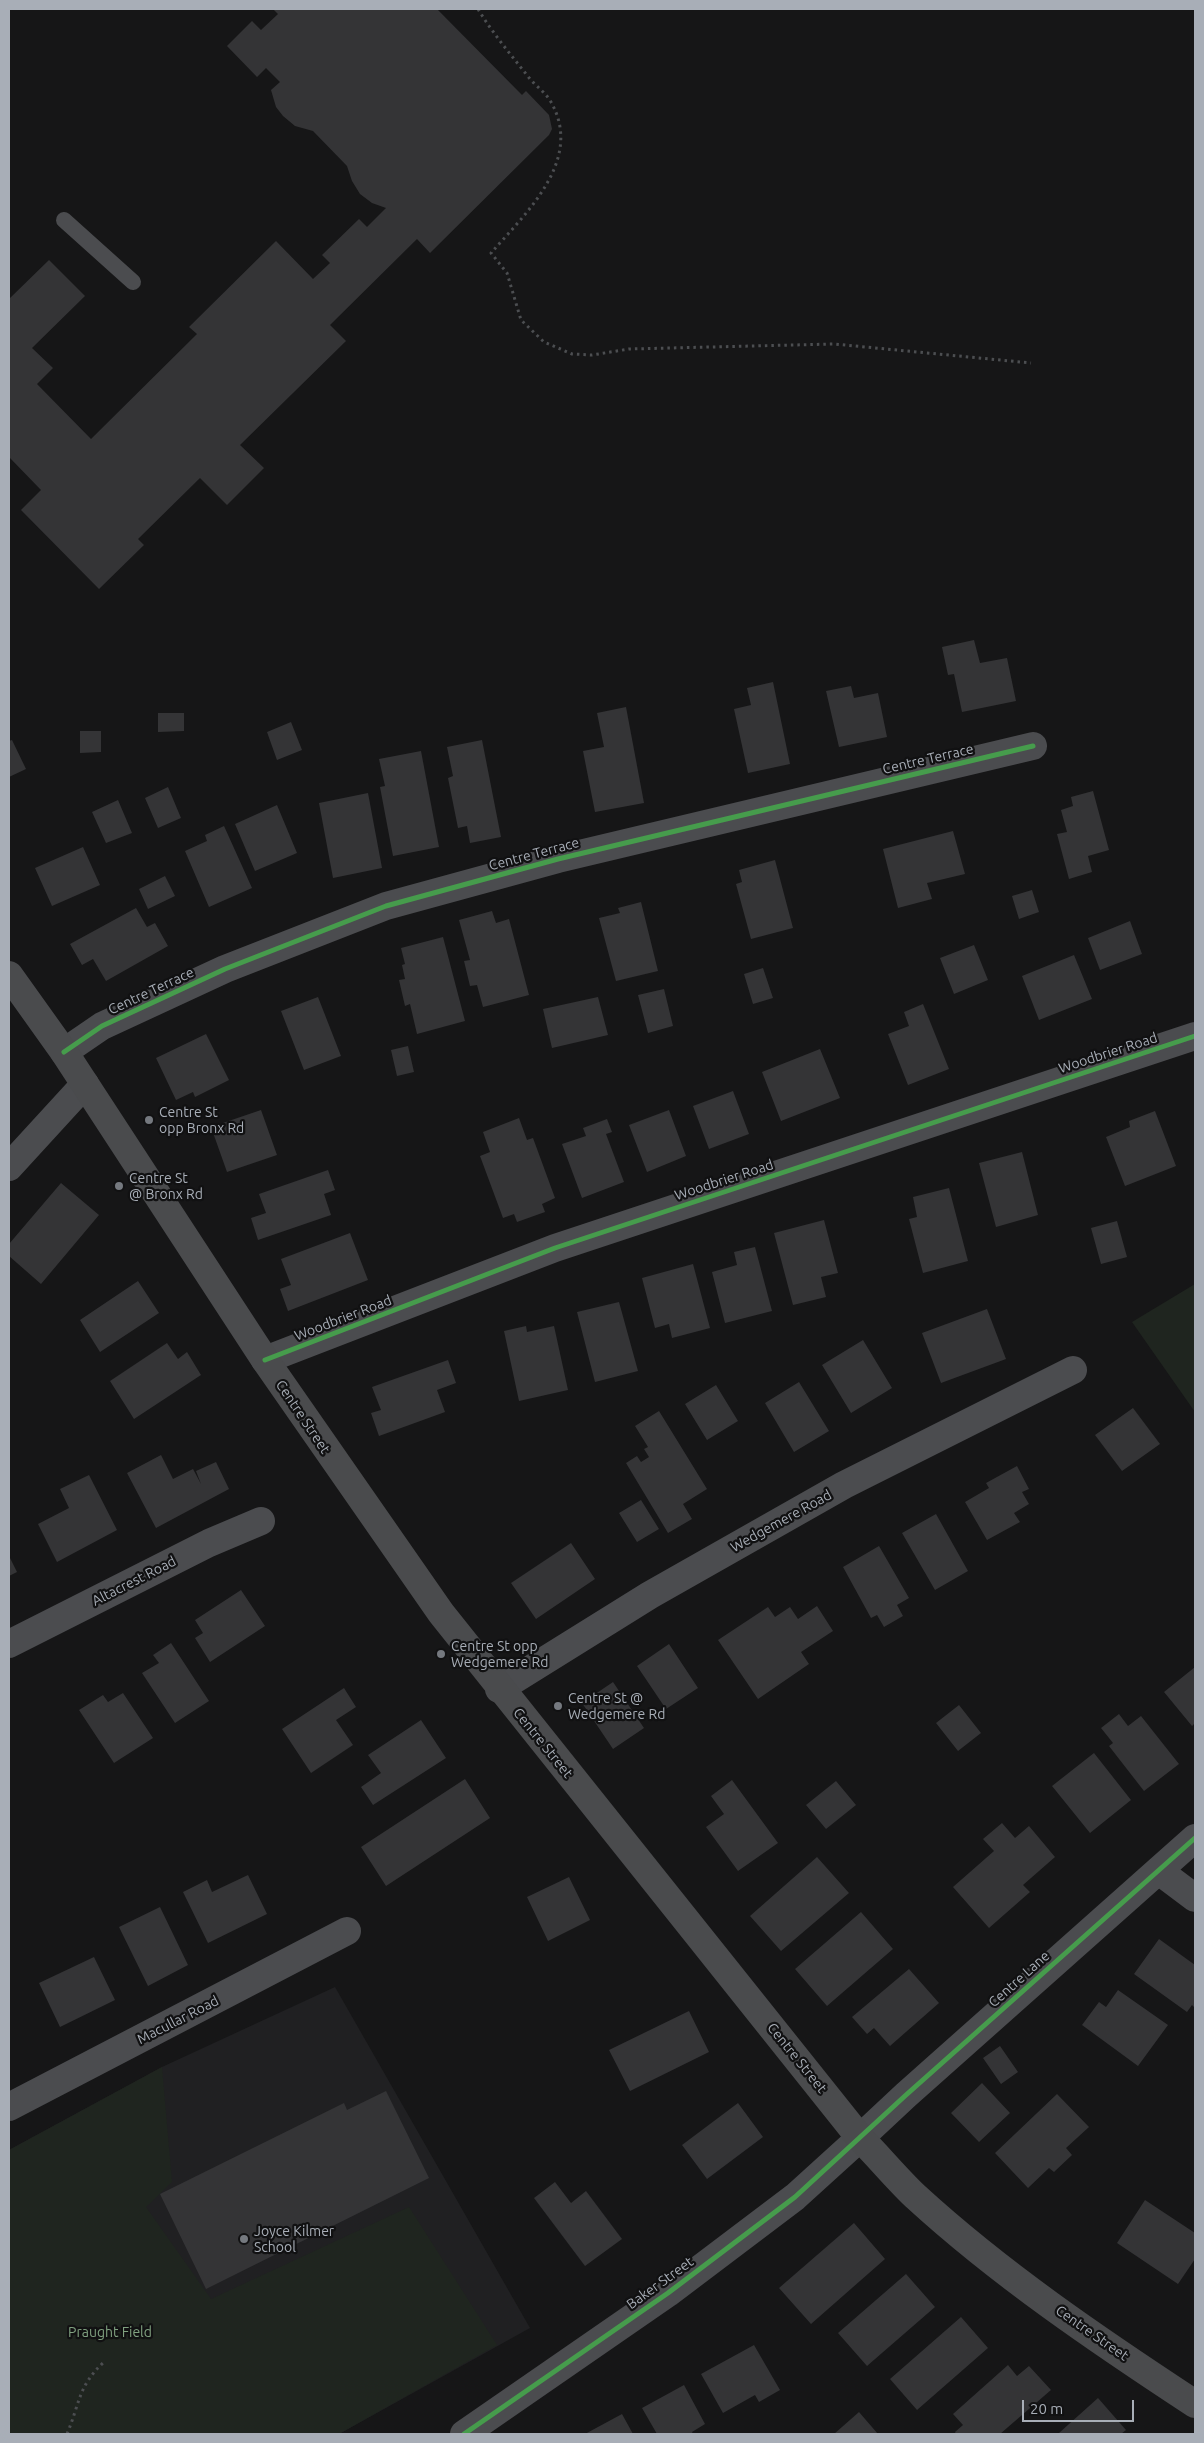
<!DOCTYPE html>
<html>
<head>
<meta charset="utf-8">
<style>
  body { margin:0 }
  #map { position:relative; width:1204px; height:2443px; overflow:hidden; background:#161617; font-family:Ubuntu,sans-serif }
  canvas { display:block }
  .frame { position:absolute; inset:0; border:10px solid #a8aeb7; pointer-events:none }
  .scale { position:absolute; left:1022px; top:2400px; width:112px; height:22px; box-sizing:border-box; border:2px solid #a8aeb7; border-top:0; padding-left:6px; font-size:15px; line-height:18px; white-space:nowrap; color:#a8aeb7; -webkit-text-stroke:4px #111112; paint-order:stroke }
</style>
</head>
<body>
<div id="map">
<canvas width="1204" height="2443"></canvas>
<div class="frame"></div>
<div class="scale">20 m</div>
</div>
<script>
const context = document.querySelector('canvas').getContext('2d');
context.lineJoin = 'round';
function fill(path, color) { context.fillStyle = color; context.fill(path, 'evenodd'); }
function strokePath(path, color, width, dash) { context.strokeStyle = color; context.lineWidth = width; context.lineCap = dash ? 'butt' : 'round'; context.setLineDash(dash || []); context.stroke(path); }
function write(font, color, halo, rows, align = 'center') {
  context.font = font + ' Ubuntu,sans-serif'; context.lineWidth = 4.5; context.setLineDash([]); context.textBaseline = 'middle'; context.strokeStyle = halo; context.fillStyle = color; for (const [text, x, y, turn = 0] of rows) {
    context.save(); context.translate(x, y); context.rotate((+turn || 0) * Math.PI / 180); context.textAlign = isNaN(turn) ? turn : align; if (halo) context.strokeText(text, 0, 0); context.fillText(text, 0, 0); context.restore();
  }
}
fill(new Path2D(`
  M335,1987L530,2328L339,2434H9V2150L162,2067Z`), '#202022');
fill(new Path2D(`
  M1195,1284V1412L1132,1322Z
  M162,2067L172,2182L146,2207L211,2299L409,2207L497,2345L339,2434H9V2150Z`), '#1f251f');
fill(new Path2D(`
  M273,9H437L522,95L526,91L549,115L552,129L549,135L430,253L417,239L330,325L346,341L240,445L264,468L227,505L200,478L138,539L144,545L99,589L21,510L41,490L9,457V299L49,260L85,296L32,348L53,368L37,384L91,439L197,334L189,327L276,241L313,279L330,263L322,255L359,219L367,227L386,208L372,203L360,194L352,181L347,166L313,131L295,126L283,116L276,107L271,90L280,82L266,68L257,77L227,46L252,21L261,30L278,14Z
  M974,640L980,663L1007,658L1016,701L962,712L954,674L948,675L942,647Z
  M773,682L790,764L748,773L734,709L751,705L747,688Z
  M851,686L854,698L878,693L887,737L839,747L826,691Z
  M626,707L644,803L595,812L583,751L604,747L597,713Z
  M158,713H184V731L158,732Z
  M291,722L302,750L277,760L267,732Z
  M80,731H101V752L80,753Z
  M12,740L26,769L9,777V741Z
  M482,740L501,837L470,843L467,826L458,828L448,778L453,776L447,747Z
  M421,751L439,847L393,856L380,787L385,786L379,759Z
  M168,787L181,818L158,828L145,798Z
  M1093,791L1109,850L1088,856L1092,872L1069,879L1057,834L1067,832L1061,810L1073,806L1071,797Z
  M368,793L382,868L333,878L319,803Z
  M118,800L132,833L106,843L92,812Z
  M277,805L297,853L255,871L235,824Z
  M224,826L252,888L209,907L185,851L207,841L205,835Z
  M953,831L965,874L927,883L932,899L898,908L883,849Z
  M83,847L100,885L52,906L35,868Z
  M775,860L793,928L751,939L736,884L742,882L739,870Z
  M165,876L175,896L148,909L139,889Z
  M1032,890L1039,912L1019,919L1012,896Z
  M641,902L658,971L616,981L599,918L620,913L618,908Z
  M136,908L147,927L155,923L168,946L106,981L93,959L82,965L70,944Z
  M492,911L496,923L509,919L529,995L483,1007L477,985L470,986L464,961L470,960L459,920Z
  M1130,921L1142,954L1100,970L1088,938Z
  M443,937L465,1021L417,1034L410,1004L405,1006L399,980L405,979L402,965L405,964L401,948Z
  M974,945L988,980L954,994L940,958Z
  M1074,955L1092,999L1039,1020L1022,976Z
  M763,968L773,998L753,1004L744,974Z
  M664,989L673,1026L648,1033L638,995Z
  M318,997L341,1056L304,1070L281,1011Z
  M598,997L608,1035L552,1048L543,1009Z
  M923,1004L949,1069L908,1085L888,1034L909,1026L904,1012Z
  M206,1034L229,1080L195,1097L193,1092L176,1100L156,1058Z
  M408,1046L414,1072L397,1076L391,1050Z
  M820,1049L840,1098L781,1121L762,1072Z
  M733,1091L749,1134L709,1149L693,1106Z
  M261,1110L277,1155L227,1172L211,1127Z
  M669,1110L686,1156L647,1172L629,1125Z
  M1155,1111L1176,1166L1125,1186L1106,1137L1130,1127L1129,1121Z
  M519,1118L527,1140L533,1138L555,1198L542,1204L545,1212L517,1222L514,1214L503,1218L480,1156L490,1152L483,1132Z
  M607,1119L612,1132L606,1134L624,1182L582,1198L562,1144L586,1136L583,1128Z
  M1022,1152L1038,1215L996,1227L979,1163Z
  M328,1170L335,1190L324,1194L331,1215L258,1240L251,1218L266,1213L259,1194Z
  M61,1183L99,1215L41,1284L9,1256V1244Z
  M949,1188L968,1261L923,1273L909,1219L917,1217L913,1197Z
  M824,1220L838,1273L821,1277L826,1297L793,1305L774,1233Z
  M1117,1221L1127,1257L1101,1264L1091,1228Z
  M350,1233L368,1280L288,1311L280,1289L291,1285L281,1259Z
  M755,1247L772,1311L725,1323L712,1272L737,1265L734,1252Z
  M693,1264L710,1328L672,1338L669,1324L655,1328L642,1278Z
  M138,1281L159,1313L100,1352L80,1320Z
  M619,1302L638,1371L595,1382L577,1312Z
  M987,1309L1006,1359L941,1383L922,1333Z
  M526,1326L527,1332L554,1326L568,1390L519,1401L504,1331Z
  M863,1340L892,1388L851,1413L822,1365Z
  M167,1343L178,1359L187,1352L201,1375L134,1419L110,1381Z
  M448,1360L456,1383L437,1390L445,1412L379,1436L371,1413L381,1410L372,1387Z
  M799,1382L829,1431L794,1452L765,1403Z
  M716,1385L738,1421L707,1440L685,1404Z
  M1133,1408L1160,1444L1122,1471L1095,1435Z
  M659,1411L707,1489L683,1504L692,1519L668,1533L626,1463L637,1456L641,1462L649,1457L644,1449L648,1447L635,1426Z
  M161,1455L173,1479L193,1469L201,1484L196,1471L216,1462L229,1489L156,1528L127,1473Z
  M1017,1466L1029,1489L1022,1492L1029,1504L1014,1513L1020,1522L987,1540L965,1502L989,1488L986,1483Z
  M89,1475L117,1530L57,1562L38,1524L69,1508L60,1489Z
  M641,1500L659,1529L637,1542L619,1513Z
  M936,1514L968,1571L935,1590L902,1533Z
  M571,1543L595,1579L536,1619L511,1583Z
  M879,1546L909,1598L897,1605L903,1616L884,1627L877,1615L871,1618L843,1567Z
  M9,1556L17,1572L9,1576Z
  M241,1590L265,1626L210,1662L195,1638L203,1633L195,1620Z
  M817,1606L833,1631L801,1652L809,1664L758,1699L718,1640L768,1607L775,1617L790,1607L798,1619Z
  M171,1643L209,1701L175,1723L142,1673L159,1663L153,1655Z
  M669,1644L698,1688L666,1709L637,1666Z
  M1195,1667V1723L1192,1726L1164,1692Z
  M613,1682L644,1728L613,1749L582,1703Z
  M344,1688L356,1707L336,1720L353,1745L311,1773L282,1729Z
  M123,1693L153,1738L114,1763L79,1710L103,1695L108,1702Z
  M959,1705L981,1733L958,1751L936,1723Z
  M1119,1714L1128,1726L1141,1716L1179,1764L1144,1791L1109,1746L1113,1743L1101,1728Z
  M421,1720L446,1758L373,1805L361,1787L381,1773L368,1755Z
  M1094,1753L1131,1800L1090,1833L1052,1786Z
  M465,1779L490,1818L386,1886L361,1847Z
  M732,1780L778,1843L738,1871L706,1827L724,1814L711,1796Z
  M836,1781L856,1805L826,1829L806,1805Z
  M1002,1823L1015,1838L1029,1826L1055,1857L1023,1885L1030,1892L989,1928L953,1887L994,1851L983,1839Z
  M817,1857L849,1893L781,1951L750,1916Z
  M248,1875L267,1914L208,1943L183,1892L207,1880L212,1892Z
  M569,1877L590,1920L548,1941L527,1897Z
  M160,1907L188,1965L148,1986L119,1927Z
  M861,1912L893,1949L827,2006L795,1969Z
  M1159,1939L1195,1965V2008L1192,2005L1187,2012L1134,1974Z
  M94,1957L115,2000L60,2027L39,1983Z
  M909,1969L939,2003L890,2046L874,2028L867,2034L852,2017Z
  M1118,1990L1168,2025L1138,2066L1082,2025L1099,2002L1106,2007Z
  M689,2011L709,2052L630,2091L609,2050Z
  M1000,2046L1018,2072L1001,2084L983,2058Z
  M982,2083L1010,2113L979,2142L951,2113Z
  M386,2091L429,2178L206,2289L160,2194L344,2103L347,2110Z
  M1057,2094L1089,2127L1066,2148L1072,2155L1054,2172L1049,2168L1028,2188L995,2153Z
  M738,2103L763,2137L707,2179L682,2145Z
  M555,2182L571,2203L586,2191L622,2239L585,2266L534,2198Z
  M1145,2200L1195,2233V2259L1178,2284L1117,2243Z
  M854,2223L885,2259L811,2324L779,2288Z
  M906,2274L935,2307L867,2366L838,2333Z
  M961,2317L988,2348L917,2410L890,2379Z
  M754,2345L780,2390L759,2402L755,2395L723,2413L701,2374Z
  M1008,2365L1017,2376L1029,2366L1051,2390L1000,2434H956L955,2432L963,2425L953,2414Z
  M684,2385L705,2424L692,2432L693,2434H657L642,2408Z
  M1098,2398L1126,2430L1121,2434H1060L1059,2433Z
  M859,2412L878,2434H834Z
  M622,2414L633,2434H585Z`), '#343436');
strokePath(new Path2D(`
  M478,9C493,34 512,56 530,79C537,87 546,93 551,102C584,160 526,213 491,253L507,273L521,320L544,342L572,354L592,355L629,349L834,344L1031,363
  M67,2434C80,2403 78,2386 104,2362`), '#4c4e51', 3, [2.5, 4]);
strokePath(new Path2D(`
  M64,220L133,282`), '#4b4c4f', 16);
strokePath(new Path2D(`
  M64,1052L102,1026L225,969L386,906L558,859L1033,746
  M9,1167L85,1084
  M265,1360L555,1248L1195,1036
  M9,1644L209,1543L261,1521
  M499,1689L650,1595L844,1485L1073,1370
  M1159,1871L1195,1898
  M9,2107L347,1931
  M860,2138L906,2095L1195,1838`), '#4b4c4f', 28);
strokePath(new Path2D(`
  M464,2434L668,2293L795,2197L860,2138`), '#4b4c4f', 28);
strokePath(new Path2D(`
  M9,975L64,1052L265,1360L441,1613L860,2138C879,2157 896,2178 915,2196C1000,2274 1099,2341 1195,2404`), '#4a4b4d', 28);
strokePath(new Path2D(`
  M64,1052L102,1026L225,969L386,906L558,859L1033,746
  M265,1360L555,1248L1195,1036
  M464,2434L668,2293L795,2197L906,2095L1195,1838`), '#469c4c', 5);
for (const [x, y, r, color] of [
  [149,1120,5,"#75797f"],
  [119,1186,5,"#75797f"],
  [441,1654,5,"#75797f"],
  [558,1706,5,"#75797f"],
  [244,2239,5,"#75797f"]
]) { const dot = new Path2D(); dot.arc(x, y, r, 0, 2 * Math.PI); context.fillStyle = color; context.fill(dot); strokePath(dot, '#111112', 2); }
write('14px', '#a8aeb7', '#111112', [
  ["Centre Terrace",928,759,-13],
  ["Centre Terrace",534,854,-15],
  ["Centre Terrace",151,991,-25],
  ["Woodbrier Road",1108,1053,-18],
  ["Woodbrier Road",724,1180,-18],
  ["Woodbrier Road",343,1318,-21],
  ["Centre Street",303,1417,56],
  ["Wedgemere Road",781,1521,-29],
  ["Altacrest Road",134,1581,-27],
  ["Centre Street",543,1743,51],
  ["Centre Lane",1019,1979,-42],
  ["Macullar Road",178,2020,-27],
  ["Centre Street",797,2058,51],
  ["Baker Street",660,2283,-36],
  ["Centre Street",1092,2333,35]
]);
write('14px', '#a8aeb7', '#111112', [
  ["Centre St",159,1112],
  ["opp Bronx Rd",159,1128],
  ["Centre St",129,1178],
  ["@ Bronx Rd",129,1194],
  ["Centre St opp",451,1646],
  ["Wedgemere Rd",451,1662],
  ["Centre St @",568,1698],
  ["Wedgemere Rd",568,1714],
  ["Joyce Kilmer",254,2231],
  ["School",254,2247]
], 'left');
write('14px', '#80a180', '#111112', [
  ["Praught Field",110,2332]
]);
</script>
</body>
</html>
